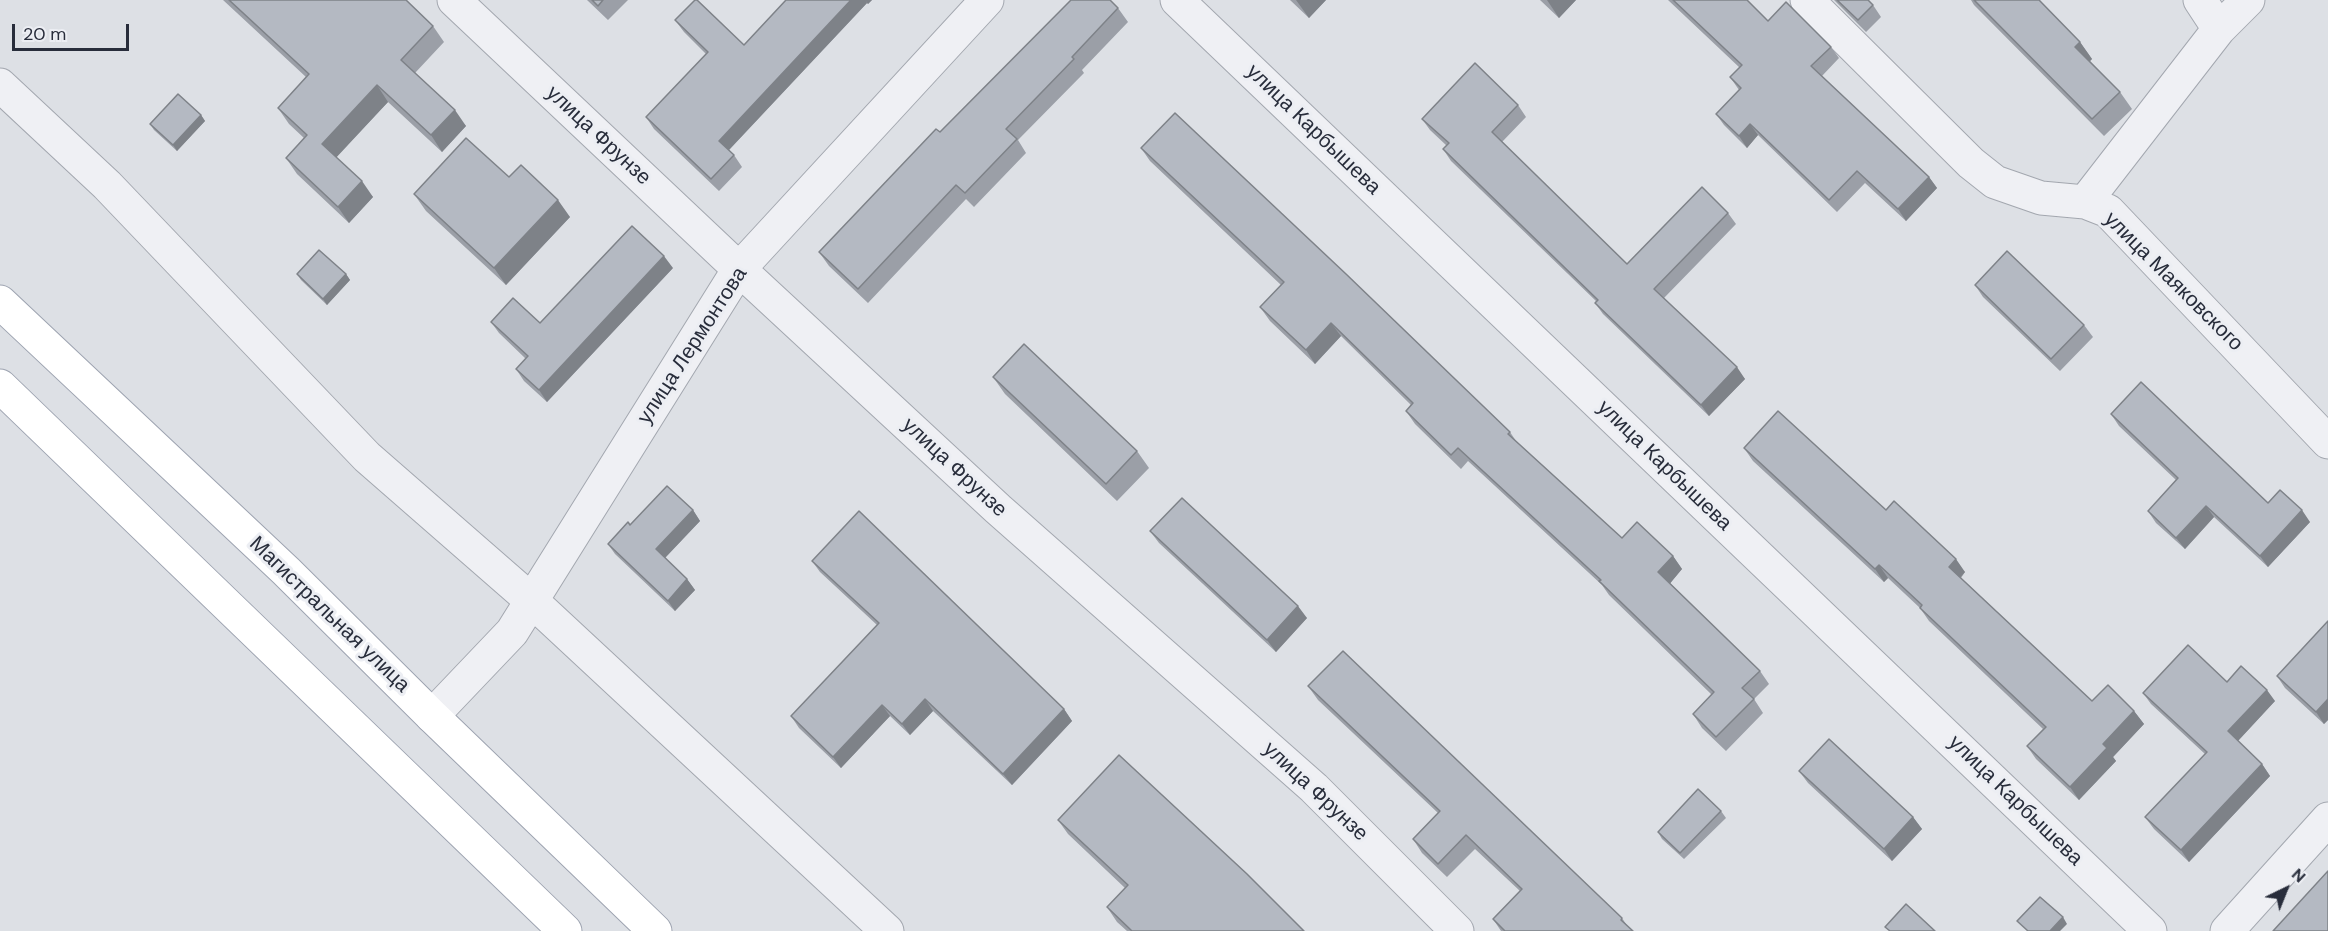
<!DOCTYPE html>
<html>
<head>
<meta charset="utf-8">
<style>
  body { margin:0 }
  #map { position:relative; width:2328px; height:931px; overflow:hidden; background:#dde0e5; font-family:"DM Sans",sans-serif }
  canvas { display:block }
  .north { position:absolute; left:2256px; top:859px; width:60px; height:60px; -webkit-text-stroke:4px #eceef3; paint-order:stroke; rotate:43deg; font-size:16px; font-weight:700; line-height:24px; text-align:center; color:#282d3b }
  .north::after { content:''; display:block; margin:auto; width:21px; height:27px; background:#282d3b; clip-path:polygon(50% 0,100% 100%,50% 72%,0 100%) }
  .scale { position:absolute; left:12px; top:24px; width:117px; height:27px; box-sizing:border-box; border:3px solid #282d3b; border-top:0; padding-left:8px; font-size:18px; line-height:21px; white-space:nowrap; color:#282d3b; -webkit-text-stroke:4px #eceef3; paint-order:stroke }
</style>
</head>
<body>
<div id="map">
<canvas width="2328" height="931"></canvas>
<div class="north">N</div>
<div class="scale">20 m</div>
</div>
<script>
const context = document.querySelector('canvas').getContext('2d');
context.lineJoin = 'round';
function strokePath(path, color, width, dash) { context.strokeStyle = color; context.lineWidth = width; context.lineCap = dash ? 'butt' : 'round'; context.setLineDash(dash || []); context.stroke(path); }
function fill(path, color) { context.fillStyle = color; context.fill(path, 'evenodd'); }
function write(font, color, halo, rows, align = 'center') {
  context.font = font + ' "DM Sans",sans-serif'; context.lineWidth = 6; context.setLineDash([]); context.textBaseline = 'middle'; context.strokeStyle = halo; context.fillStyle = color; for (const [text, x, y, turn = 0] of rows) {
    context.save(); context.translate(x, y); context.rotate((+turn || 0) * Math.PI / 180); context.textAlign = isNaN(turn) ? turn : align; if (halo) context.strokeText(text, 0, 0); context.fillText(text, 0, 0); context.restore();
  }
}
const minor = new Path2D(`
  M454,0L739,269L998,509L1314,788L1457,931
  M1177,0L2150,931
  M1807,0L1971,163L1995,182L2041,198L2085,202L2108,211L2328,442
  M2200,0L2219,29
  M0,85L107,185L367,457L532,601L887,931
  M2085,202L2219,29L2248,0
  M432,716L512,632L739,269L987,0
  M2227,931L2328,819`);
const major = new Path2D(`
  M0,302L286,571L432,716L655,931
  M0,386L565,931`);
strokePath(minor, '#a3a7af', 35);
strokePath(major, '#9da3b0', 35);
strokePath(minor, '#eff0f4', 33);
strokePath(major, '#fff', 33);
fill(new Path2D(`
  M223,0H406L433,26L444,42L415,73L466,126L442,152L388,102L336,157L373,197L349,223L297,174L286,158L304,138L289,124L278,108L306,77Z
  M587,0H628L608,20Z
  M786,0H872L868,4L867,3L729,150L734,155L742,167L719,191L654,129L646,117L706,54L684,32L675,20L744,45Z
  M1290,0H1326L1309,18Z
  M1540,0H1576L1559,18Z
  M1668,0H1747L1768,21L1831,47L1839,58L1822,76L1929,177L1937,188L1906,221L1865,183L1837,212L1758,135L1747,148L1724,125L1716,114L1739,90L1730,77L1740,68Z
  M1834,0H1868L1873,5L1881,17L1866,32Z
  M1971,0H2039L2080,42L2092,59L2090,61L2120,92L2132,109L2104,136L1974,5Z
  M1118,8L1128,22L1082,70L1084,73L1018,140L1026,153L974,207L966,199L868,303L829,266L819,252L940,132Z
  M1518,105L1526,117L1502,142L1627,264L1728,213L1736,224L1664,298L1745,379L1709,416L1603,314L1595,303L1596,301L1451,161L1443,149L1447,146L1430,130L1422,119Z
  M201,115L205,121L177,151L154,130L150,124Z
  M1141,148L1510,432L1516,441L1622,538L1673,556L1682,569L1670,583L1760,671L1769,684L1754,699L1763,713L1726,751L1702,728L1693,714L1712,695L1609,595L1602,585L1468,461L1461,469L1415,424L1406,411L1411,405L1341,336L1315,364L1270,321L1260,307L1281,285L1150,161Z
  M509,177L570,217L506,285L426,211L414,194Z
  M673,268L547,402L524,381L516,369L526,359L499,333L491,322L540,323Z
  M297,274H346L350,280L327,305L301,280Z
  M1975,285L2084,325L2093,337L2060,371L1983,297Z
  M993,377L1137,451L1149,468L1117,501L1005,394Z
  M2111,414L2268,503L2310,522L2268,567L2214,517L2185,549L2156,523L2148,511L2176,480L2119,426Z
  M1744,448L1886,510L1965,572L1961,578L2092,701L2134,711L2144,724L2113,757L2116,761L2079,800L2036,759L2027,746L2043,729L1929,621L1920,608L1888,578L1884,582L1753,461Z
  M693,510L700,521L665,558L687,579L695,590L675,611L615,554L608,544L630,525Z
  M1150,531L1307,618L1276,652L1159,543Z
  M812,561L1064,709L1072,721L1012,785L933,711L910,735L890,716L841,768L799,728L791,716L877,625L820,572Z
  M2328,621V720L2324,724L2285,688L2277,676Z
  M2227,682L2275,701L2238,741L2262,764L2270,776L2189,862L2154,829L2145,817L2205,754L2151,704L2143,693Z
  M1308,686L1622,918L1628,927L1633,931H1501L1493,919L1520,891L1475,849L1447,877L1422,853L1413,839L1438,813L1318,700Z
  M1799,771L1913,817L1922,829L1892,861L1808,783Z
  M1721,811L1726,818L1684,859L1662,839L1658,832Z
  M1058,820L1304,931H1127L1117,922L1107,907L1125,888L1068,834Z`), '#9b9fa7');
fill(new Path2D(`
  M851,0H865L867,3L727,152L719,141Z
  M865,0H872L868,4Z
  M1296,0H1326L1309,18Z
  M1547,0H1576L1559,18Z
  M2080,42L2092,59L2087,64L2075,47Z
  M377,85L388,102L334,160L322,144Z
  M455,110L466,126L442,152L431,135Z
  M201,115L205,121L177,151L173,145Z
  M1750,124L1758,135L1747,148L1739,136Z
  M1929,177L1937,188L1906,221L1898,209Z
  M362,181L373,197L349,223L338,207Z
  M558,200L570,217L506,285L494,268Z
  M664,256L673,268L547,402L539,390Z
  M346,274L350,280L327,305L323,299Z
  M1331,323L1341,336L1315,364L1306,350Z
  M1737,367L1745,379L1709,416L1701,405Z
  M2206,506L2214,517L2185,549L2176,538Z
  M693,510L700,521L663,560L656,549Z
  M2302,510L2310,522L2268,567L2260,556Z
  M1673,556L1682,569L1668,586L1658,572Z
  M1956,559L1965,572L1958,580L1949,567Z
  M1879,565L1888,578L1884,582L1875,569Z
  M687,579L695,590L675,611L668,601Z
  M1298,606L1307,618L1276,652L1267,640Z
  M2267,690L2275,701L2236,743L2228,731Z
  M925,699L933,711L910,735L902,724Z
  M2328,699V720L2324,724L2316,712Z
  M882,705L890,716L841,768L833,757Z
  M1064,709L1072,721L1012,785L1003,774Z
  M2134,711L2144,724L2113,757L2116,761L2079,800L2070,787L2103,744Z
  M2262,764L2270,776L2189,862L2181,850Z
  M1913,817L1922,829L1892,861L1884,849Z
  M2063,917L2067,924L2060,931H2050Z`), '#7e8288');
const building = new Path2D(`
  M229,0H406L433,26L401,60L455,110L431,135L377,85L322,144L362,181L338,207L286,158L307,135L278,108L309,74Z
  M592,0H603L598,6Z
  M695,0H697L744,45L786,0H851L719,141L734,155L711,179L646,117L708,52L675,20Z
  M1071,0H1110L1118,8L1072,57L1074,59L1006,129L1017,139L965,193L956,185L858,289L819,252L936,129L940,132Z
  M1673,0H1747L1768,21L1786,2L1831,47L1811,66L1929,177L1898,209L1857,171L1829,200L1750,124L1739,136L1716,114L1741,88L1730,77L1742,65Z
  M1837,0H1868L1873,5L1858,20Z
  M1974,0H2039L2080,42L2075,47L2120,92L2092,119Z
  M1475,63L1518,105L1492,132L1627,264L1702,187L1728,213L1654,289L1737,367L1701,405L1595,303L1598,300L1443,149L1449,143L1422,119Z
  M178,94L201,115L173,145L150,124Z
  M1175,113L1346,274L1510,432L1508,434L1622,538L1637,522L1673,556L1658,572L1760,671L1742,688L1754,699L1716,737L1693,714L1714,692L1599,581L1601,580L1458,448L1451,455L1406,411L1413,403L1331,323L1306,350L1260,307L1284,282L1141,148Z
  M466,138L509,177L521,165L558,200L494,268L414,194Z
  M632,226L664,256L539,390L516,369L528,356L491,322L513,298L540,323Z
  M319,250L346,274L323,299L297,274Z
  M2007,251L2084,325L2051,359L1975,285Z
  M1024,344L1137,451L1106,484L993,377Z
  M2141,382L2268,503L2280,490L2302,510L2260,556L2206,506L2176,538L2148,511L2178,478L2111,414Z
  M1778,411L1886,510L1894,501L1956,559L1949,567L2092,701L2108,685L2134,711L2103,744L2107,748L2070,787L2027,746L2046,727L1920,608L1922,605L1879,565L1875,569L1744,448Z
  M667,486L693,510L656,549L687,579L668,601L608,544L628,522L630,525Z
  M1182,498L1298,606L1267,640L1150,531Z
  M859,511L1064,709L1003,774L925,699L902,724L882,705L833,757L791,716L879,623L812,561Z
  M2328,621V699L2316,712L2277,676Z
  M2188,645L2227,682L2241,666L2267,690L2228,731L2262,764L2181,850L2145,817L2207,752L2143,693Z
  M1343,651L1622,918L1621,920L1633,931H1505L1493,919L1522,889L1466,835L1438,864L1413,839L1440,811L1308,686Z
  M1829,739L1913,817L1884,849L1799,771Z
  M1119,755L1247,874L1304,931H1132L1107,907L1128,885L1058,820Z
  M1698,789L1721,811L1680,853L1658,832Z
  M2328,871V931H2273Z
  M2040,897L2063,917L2050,931H2028L2017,921Z
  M1906,904L1935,931H1890L1885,927Z`);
fill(building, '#b4b9c2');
strokePath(building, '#7e8288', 1.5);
write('21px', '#282d3b', '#eceef3', [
  ["улица Карбышева",1313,130,44],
  ["улица Фрунзе",598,136,43],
  ["улица Маяковского",2173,282,45],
  ["улица Лермонтова",693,346,-57],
  ["улица Карбышева",1664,466,44],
  ["улица Фрунзе",954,468,43],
  ["Магистральная улица",329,615,44],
  ["улица Фрунзе",1315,792,43],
  ["улица Карбышева",2015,801,44]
]);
</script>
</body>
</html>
